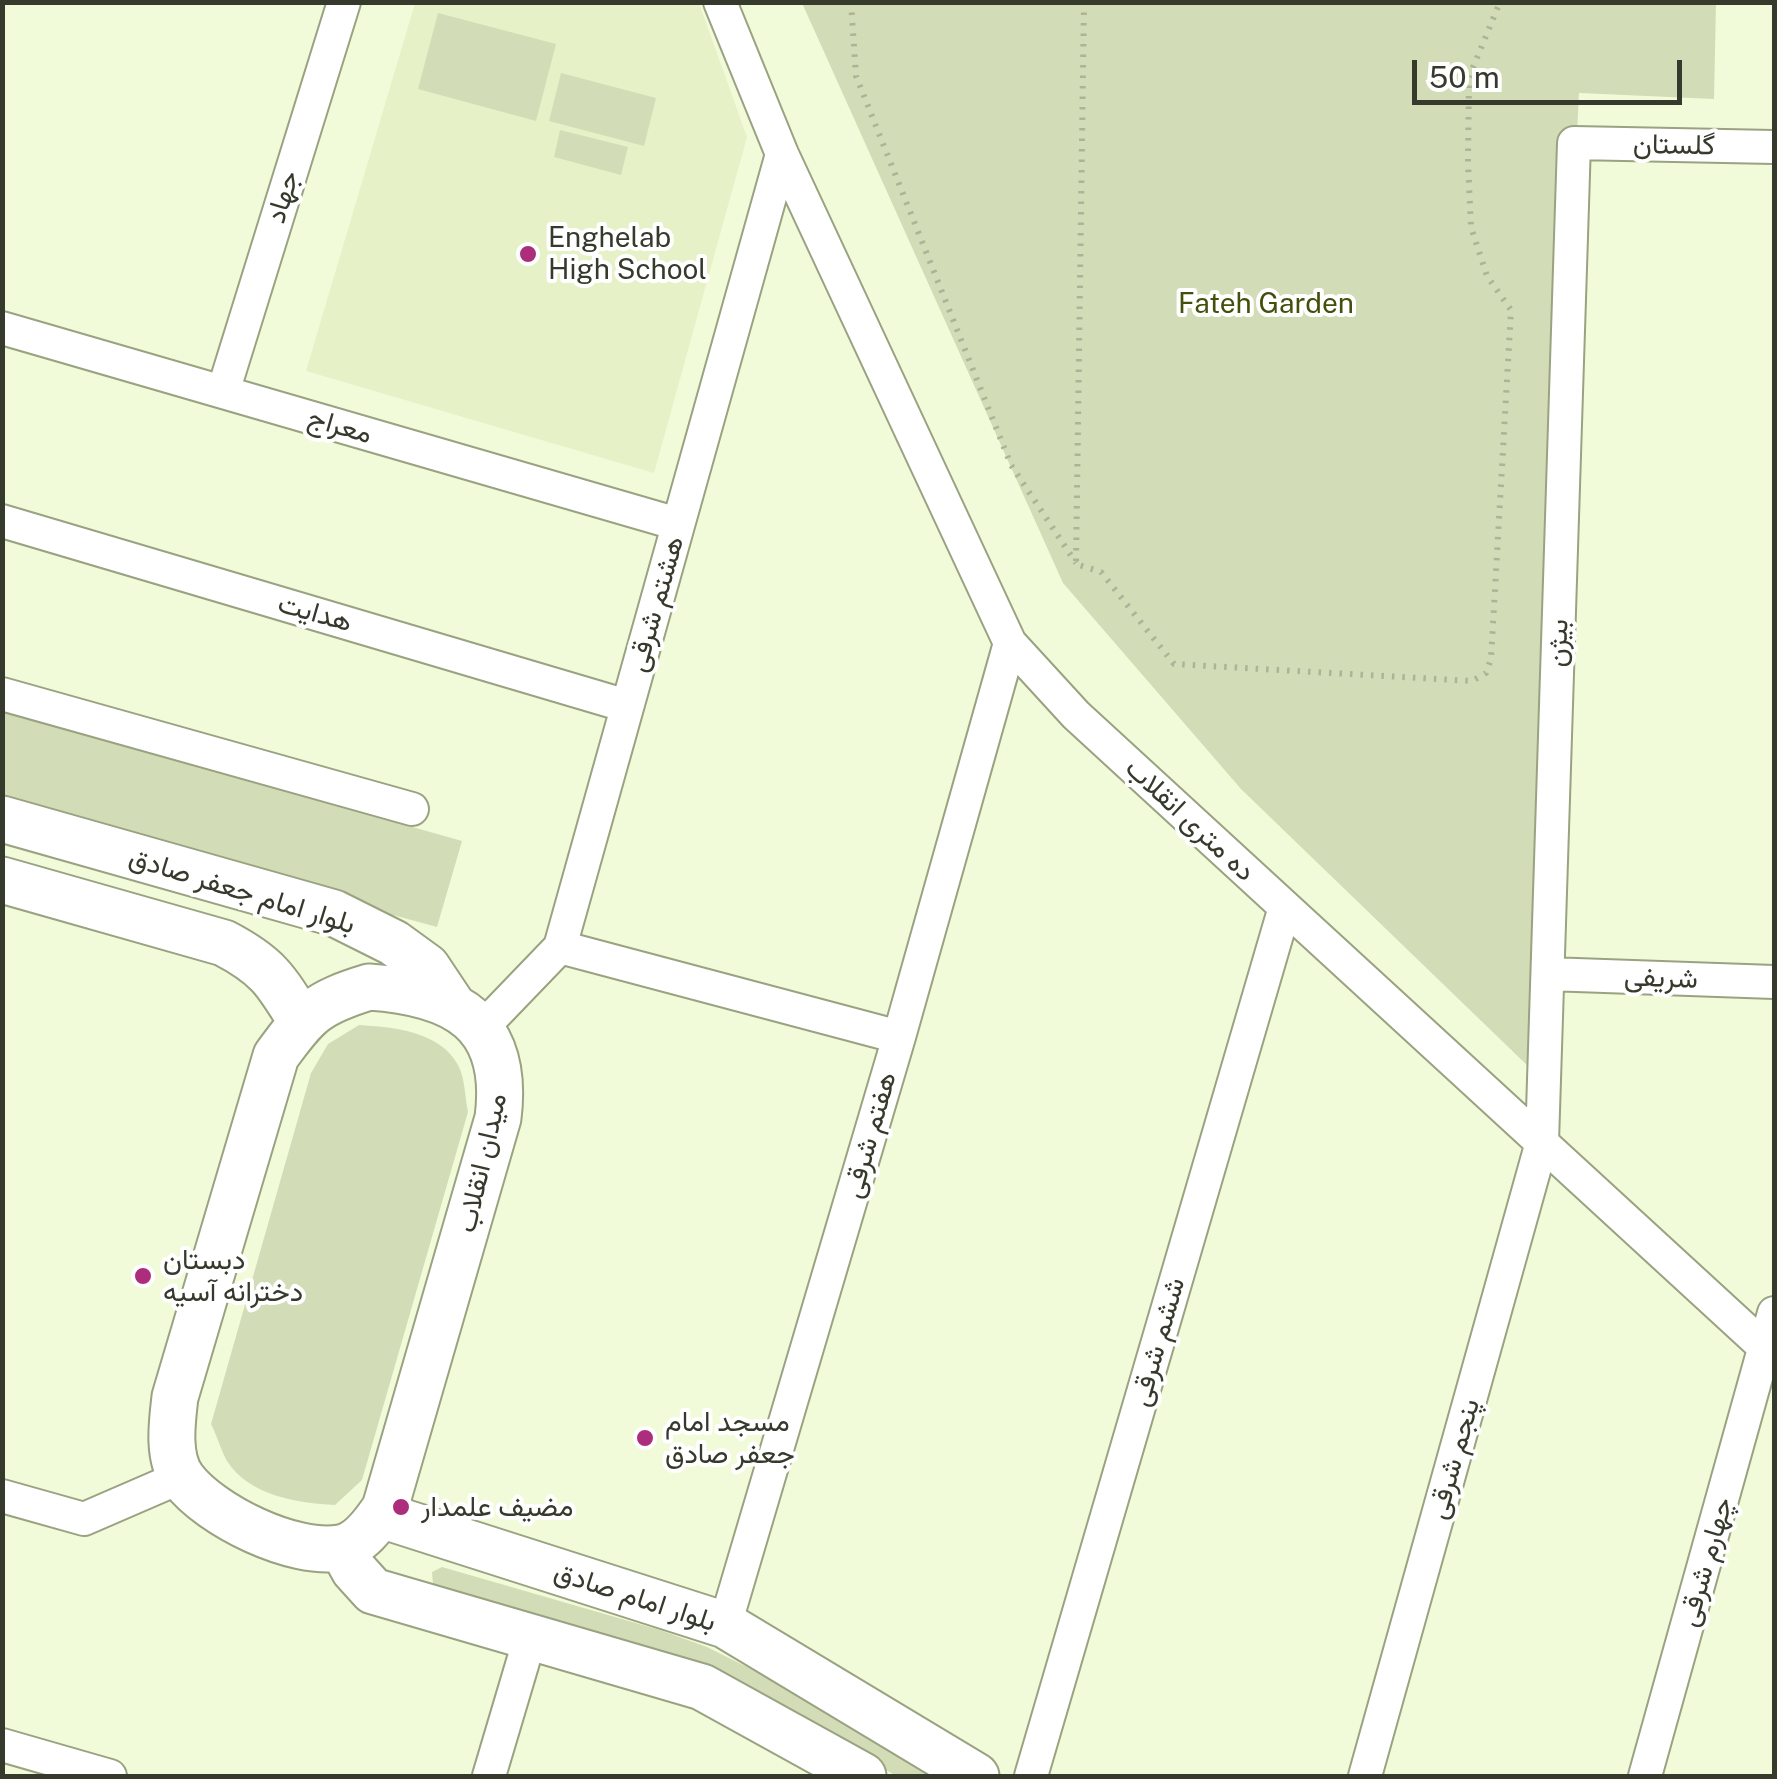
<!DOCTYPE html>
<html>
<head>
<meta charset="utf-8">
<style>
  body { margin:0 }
  #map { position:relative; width:1777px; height:1779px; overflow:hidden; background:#f2fbd9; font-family:"Public Sans",sans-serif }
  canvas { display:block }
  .frame { position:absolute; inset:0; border:5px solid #363a2c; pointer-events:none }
  .scale { position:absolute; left:1412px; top:60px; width:270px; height:45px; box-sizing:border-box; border:5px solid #363a2c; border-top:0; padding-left:12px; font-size:30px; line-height:35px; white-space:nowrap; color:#363a2c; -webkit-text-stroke:8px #fff; paint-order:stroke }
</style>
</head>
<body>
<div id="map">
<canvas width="1777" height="1779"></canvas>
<div class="frame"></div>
<div class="scale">50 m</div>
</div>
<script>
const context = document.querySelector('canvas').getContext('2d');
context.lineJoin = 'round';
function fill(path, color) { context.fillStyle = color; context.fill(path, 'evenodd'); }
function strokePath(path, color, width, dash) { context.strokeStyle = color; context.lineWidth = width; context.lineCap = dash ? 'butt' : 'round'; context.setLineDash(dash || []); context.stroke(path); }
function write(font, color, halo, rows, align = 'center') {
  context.font = font + ' "Public Sans",Vazirmatn,sans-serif'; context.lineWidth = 8; context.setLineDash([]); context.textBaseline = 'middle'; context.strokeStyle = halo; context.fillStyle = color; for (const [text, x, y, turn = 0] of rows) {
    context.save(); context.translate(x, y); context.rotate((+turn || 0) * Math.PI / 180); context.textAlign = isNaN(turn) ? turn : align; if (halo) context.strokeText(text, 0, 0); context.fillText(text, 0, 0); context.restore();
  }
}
fill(new Path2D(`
  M415,3H699L747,137L654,473L306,371Z`), '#e6f1c8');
fill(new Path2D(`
  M802,3H1716L1714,99L1579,93L1531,1069L1241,789L1063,583Z
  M438,13L556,44L536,121L418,89Z
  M561,73L656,98L644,146L549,121Z
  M560,130L628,147L621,175L554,157Z
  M2,711L462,841L437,927L3,809Z
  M359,1025C392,1027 440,1031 458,1065C465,1077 465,1098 468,1112L362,1480L335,1505C298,1503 249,1496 227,1461C221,1450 217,1436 211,1424L311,1073L328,1044Z
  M442,1567L660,1630L707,1647L753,1670L934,1776H896L725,1673L666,1652L444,1591L433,1584L432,1572Z`), '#d2ddb7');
const street = new Path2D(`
  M720,2L782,154L1010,643L1076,715L1774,1356
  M2,328L678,524
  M223,392L344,2
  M2,521L627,706
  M2,694L412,809
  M560,947L899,1037
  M1548,974L1774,982
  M483,1027L560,947L782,154
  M2,1496L84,1519L181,1477
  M725,1625L899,1037L1010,643
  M2,1745L110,1776
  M489,1776L530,1638
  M1031,1776L1285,907
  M1365,1776L1542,1142L1574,143L1774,147
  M1645,1776L1774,1313`);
const secondary = new Path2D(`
  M2,819L334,913L394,943L427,967L453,1006
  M2,880L224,943C268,966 276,980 301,1021
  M369,987C457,993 510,1023 498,1118L385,1508C375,1523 359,1545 340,1548C294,1556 211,1516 183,1479C167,1458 172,1422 175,1397L276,1056C308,1012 317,1003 369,987Z
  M381,1515L725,1625L976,1776
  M342,1548L354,1570L373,1591L702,1687L863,1776`);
strokePath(street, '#99a281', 36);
strokePath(secondary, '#99a281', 49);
strokePath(new Path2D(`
  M851,2L856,76L1011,465L1076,563
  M1084,2L1076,564L1101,572L1174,664L1472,681L1486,673L1491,659L1511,310L1487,276L1471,227L1468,162L1469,77L1500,2`), '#acb399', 6, [2.5, 8]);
strokePath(street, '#fff', 32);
strokePath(secondary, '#fff', 45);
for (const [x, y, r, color] of [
  [528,254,10,"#ac2d7b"],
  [143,1276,10,"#ac2d7b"],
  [645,1438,10,"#ac2d7b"],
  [401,1507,10,"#ac2d7b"]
]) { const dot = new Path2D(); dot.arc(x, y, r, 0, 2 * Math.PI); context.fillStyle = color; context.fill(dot); strokePath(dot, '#fff', 4); }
write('28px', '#363a2c', '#fff', [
  ["گلستان",1674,145,1],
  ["جهاد",283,197,-73],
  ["معراج",340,426,16],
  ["هشتم شرقی",656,604,-74],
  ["هدایت",315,613,16],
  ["بیژن",1558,643,-88],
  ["ده متری انقلاب",1190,820,43],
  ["بلوار امام جعفر صادق",242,891,17],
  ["شریفی",1661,978,2],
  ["هفتم شرقی",870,1135,-74],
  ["میدان انقلاب",482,1163,-77],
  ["ششم شرقی",1158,1342,-74],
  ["پنجم شرقی",1454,1459,-74],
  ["چهارم شرقی",1706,1562,-74],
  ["بلوار امام صادق",635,1597,18]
]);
write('28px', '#363a2c', '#fff', [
  ["Enghelab",548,238],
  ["High School",548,270],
  ["دبستان",163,1260],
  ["دخترانه آسیه",163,1292],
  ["مسجد امام",665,1422],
  ["جعفر صادق",665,1454],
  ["مضیف علمدار",421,1507]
], 'left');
write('28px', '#434f0b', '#fff', [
  ["Fateh Garden",1266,304]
]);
</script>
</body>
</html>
